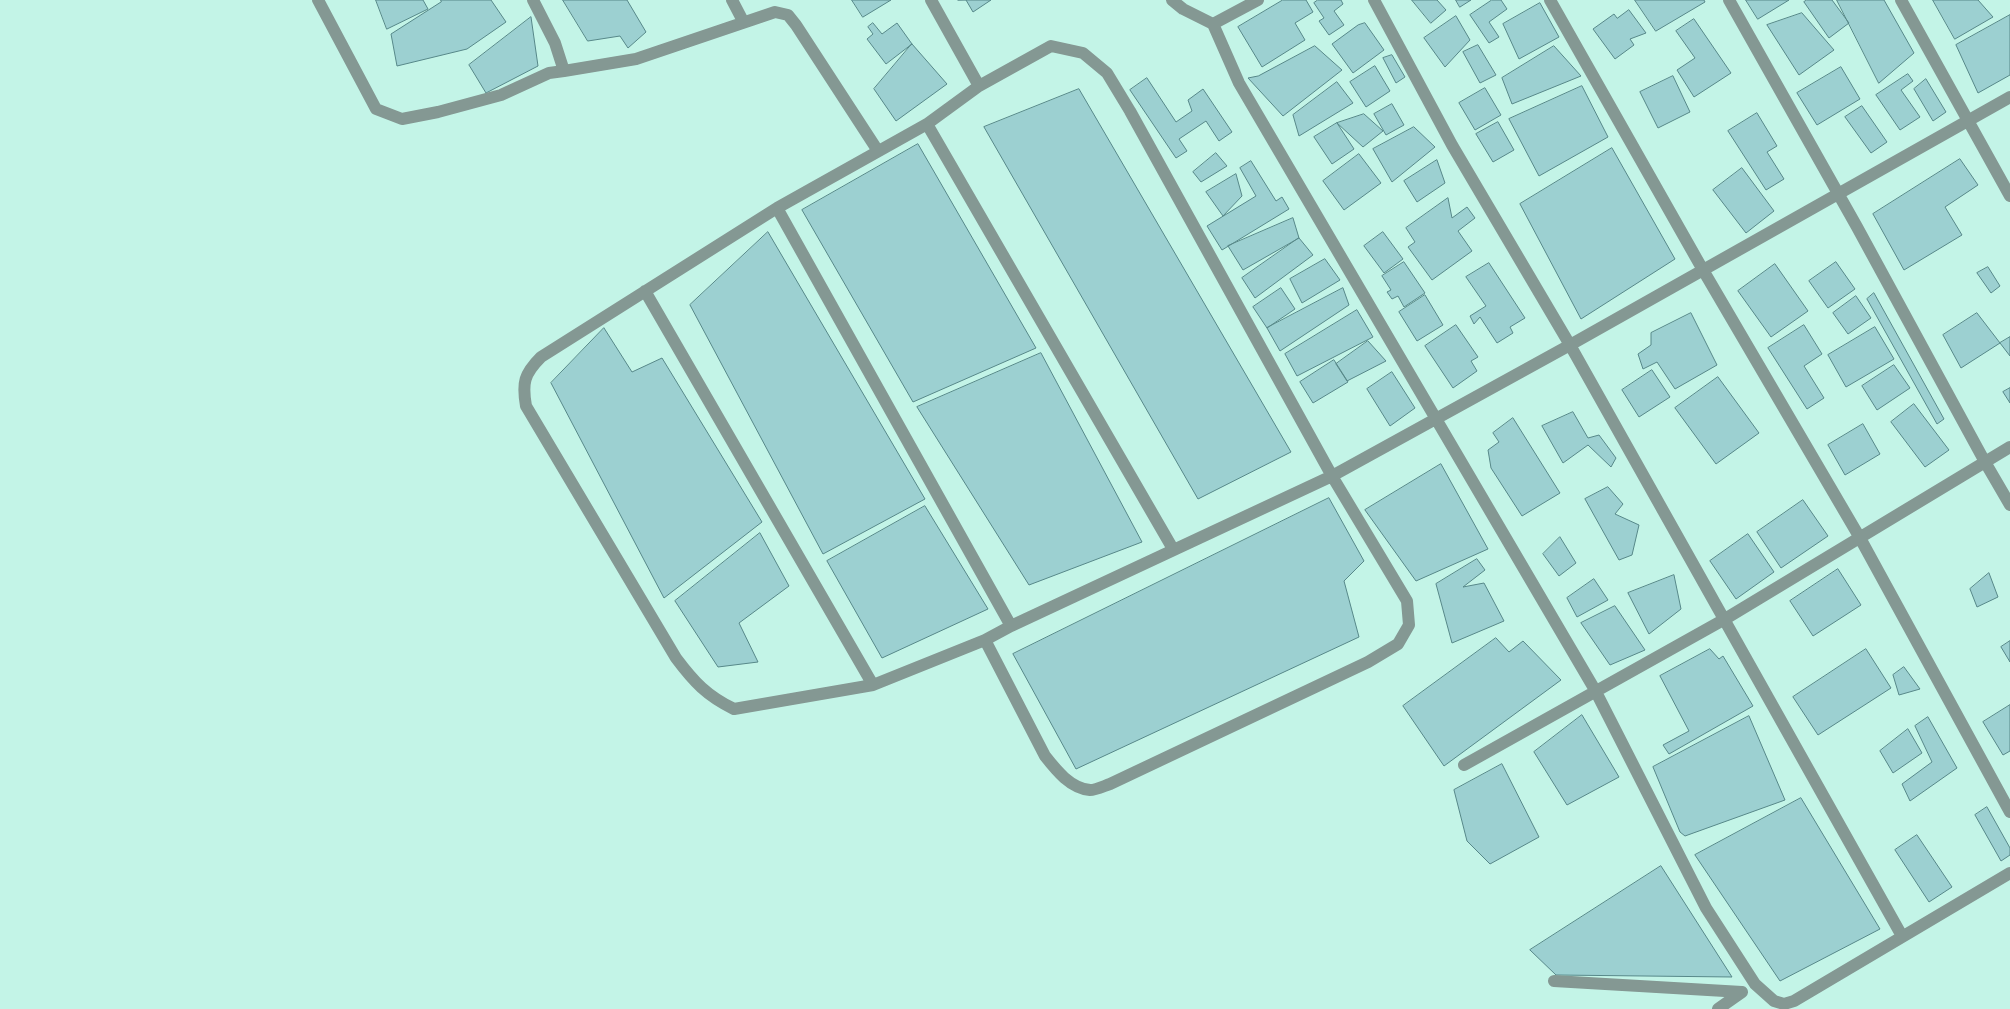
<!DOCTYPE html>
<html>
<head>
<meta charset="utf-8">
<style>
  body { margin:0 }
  canvas { display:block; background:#c3f4e7 }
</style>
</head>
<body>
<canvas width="2010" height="1009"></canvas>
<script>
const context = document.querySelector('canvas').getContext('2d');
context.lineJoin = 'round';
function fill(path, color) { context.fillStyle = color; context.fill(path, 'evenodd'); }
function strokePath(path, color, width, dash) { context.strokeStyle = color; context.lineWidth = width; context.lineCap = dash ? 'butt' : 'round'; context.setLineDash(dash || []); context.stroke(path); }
const building = new Path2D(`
  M376,0H423L428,9L387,29Z
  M441,0H491L506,22L467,49L397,66L391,34L441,2Z
  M563,0H627L646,32L628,48L620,36L588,41Z
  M852,0H891L863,17Z
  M958,0H991L973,12L966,0Z
  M1283,0H1306L1313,12L1295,23L1305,40L1262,67L1238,27Z
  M1318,0H1341L1343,4L1334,11L1344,25L1329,35L1319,21L1324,18L1314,3Z
  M1412,0H1437L1446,10L1431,23Z
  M1456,0H1471L1460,7Z
  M1492,0H1501L1507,9L1489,22L1499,37L1489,43L1470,15Z
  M1635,0H1704L1705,2L1656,31Z
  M1746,0H1789L1758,19Z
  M1807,0H1832L1849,23L1829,38L1804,2Z
  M1837,0H1884L1914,53L1879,83Z
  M1933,0H1978L1993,17L1955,39Z
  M1540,3L1559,37L1519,59L1503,24Z
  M1629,10L1646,33L1630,39L1634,45L1615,59L1593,29L1614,14L1617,18Z
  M1802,13L1834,50L1799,75L1767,25Z
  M2010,15V75L1978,93L1956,45Z
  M1456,16L1470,40L1445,67L1424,38Z
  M531,17L538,66L486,93L469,65Z
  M1694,19L1731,73L1694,97L1677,70L1695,58L1676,31Z
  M873,23L882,34L897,23L912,44L886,64L867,39L873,34L868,27Z
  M1365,23L1384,50L1353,73L1332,44L1358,25Z
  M912,44L947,84L896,121L874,89Z
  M1478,45L1496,75L1480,83L1463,52Z
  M1315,46L1342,70L1283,116L1248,78L1258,76Z
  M1554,46L1581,76L1512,104L1502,78Z
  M1392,55L1405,77L1396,83L1383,58Z
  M1375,66L1390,91L1366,107L1350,82Z
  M1841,67L1860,99L1817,125L1797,93Z
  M1908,74L1913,81L1901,90L1920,117L1900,130L1876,95Z
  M1673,76L1690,112L1658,128L1640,92Z
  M1147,78L1176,122L1192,111L1188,100L1203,89L1232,132L1219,141L1206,121L1179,139L1187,151L1176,158L1130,90Z
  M1926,79L1946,112L1933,121L1914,89Z
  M1337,82L1353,103L1299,136L1293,115Z
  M1582,86L1608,137L1539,176L1509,119Z
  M1485,88L1501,115L1475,130L1459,103Z
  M1079,89L1291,452L1198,499L984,127Z
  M1392,104L1404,125L1386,135L1374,114Z
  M1862,106L1887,142L1871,153L1845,117Z
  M1757,113L1777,146L1767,152L1784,179L1766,190L1728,131Z
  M1364,114L1383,131L1363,147L1337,123Z
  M1498,122L1514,150L1493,162L1476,134Z
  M1337,123L1354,149L1332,164L1314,137Z
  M1414,127L1435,147L1392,182L1373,149Z
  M918,144L1036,348L913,402L802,210Z
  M1612,148L1675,259L1581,319L1520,204Z
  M1216,153L1227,166L1201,182L1193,172Z
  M1359,154L1381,183L1344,210L1323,181Z
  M1960,159L1978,185L1945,207L1962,235L1904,270L1873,214Z
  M1437,160L1445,183L1417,202L1404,181Z
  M1251,161L1276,201L1282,197L1289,209L1222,250L1207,226L1256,196L1240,168Z
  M1742,168L1774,211L1746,233L1713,190Z
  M1236,174L1242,196L1223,216L1206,192Z
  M1448,198L1452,218L1467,207L1475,218L1458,231L1472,251L1432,280L1408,247L1415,242L1406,228Z
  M1293,218L1299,238L1243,270L1228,246Z
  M768,232L925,499L823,554L690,305Z
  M1383,232L1403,259L1384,273L1364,246Z
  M1299,238L1313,255L1255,298L1242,278Z
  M1325,259L1340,280L1302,303L1290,279Z
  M1404,262L1425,293L1404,307L1398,296L1392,299L1387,292L1391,290L1382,276Z
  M1836,262L1855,289L1828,308L1809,281Z
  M1489,263L1525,318L1510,327L1513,333L1497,343L1480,317L1474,324L1470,316L1486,306L1466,277Z
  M1775,264L1808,311L1771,337L1738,291Z
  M1988,267L2000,286L1991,293L1977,273Z
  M1281,288L1295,309L1267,328L1253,307Z
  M1343,288L1349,305L1280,351L1267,328Z
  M1874,293L1944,419L1937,424L1867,299Z
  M1425,295L1443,325L1417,341L1399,312Z
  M1856,296L1871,318L1848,334L1833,313Z
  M1357,310L1373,337L1297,376L1285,354Z
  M1691,313L1717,365L1675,389L1657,362L1643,369L1638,354L1651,345V333Z
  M1977,313L2000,343L1961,368L1943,335Z
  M1456,325L1478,357L1471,361L1477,371L1453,388L1425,346Z
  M1804,325L1822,354L1804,366L1824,398L1807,409L1768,348Z
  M1875,327L1894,359L1846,387L1828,355Z
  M604,328L632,372L662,358L762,522L664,598L551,383Z
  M2010,337V356L2000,343Z
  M1368,341L1386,361L1347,381L1336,364Z
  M1041,353L1142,542L1029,585L917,407Z
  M1334,360L1348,382L1313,403L1300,382Z
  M1894,365L1910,388L1877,410L1862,386Z
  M1652,370L1670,397L1639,417L1622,390Z
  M1392,372L1415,408L1390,426L1367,389Z
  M1718,377L1759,433L1716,464L1675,408Z
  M2010,388V403L2003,392Z
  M1914,404L1949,450L1925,467L1891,422Z
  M1573,412L1588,438L1599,435L1616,458L1611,467L1588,445L1563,463L1542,426Z
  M1513,418L1560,493L1522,516L1491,468L1488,450L1499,442L1493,433Z
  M1863,424L1880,454L1845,475L1828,445Z
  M1441,464L1488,549L1416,581L1365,510Z
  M1608,487L1623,504L1615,514L1639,525L1632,555L1619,560L1585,499Z
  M1329,498L1364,561L1344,581L1359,637L1076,769L1013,654Z
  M1803,500L1828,536L1781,568L1757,532Z
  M925,506L988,609L882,658L827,561Z
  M760,533L789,586L739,623L758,662L718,667L675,601Z
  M1748,534L1774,572L1736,599L1710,561Z
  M1560,537L1576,563L1559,576L1543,554Z
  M1477,559L1485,570L1463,587L1484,583L1504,621L1452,643L1436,584Z
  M1838,569L1861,605L1813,636L1790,601Z
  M1989,573L1998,597L1977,607L1970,589Z
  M1674,575L1681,609L1649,634L1628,593Z
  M1594,579L1608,600L1577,617L1567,598Z
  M1615,606L1645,650L1610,665L1581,623Z
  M1496,638L1509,652L1523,641L1561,680L1444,766L1403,706Z
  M2010,641V662L2001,647Z
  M1710,649L1719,659L1723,656L1753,706L1669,754L1663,745L1689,731L1660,676Z
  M1866,649L1891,688L1818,735L1793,697Z
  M1904,667L1920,689L1899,695L1893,675Z
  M2010,705V751L2003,755L1983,722Z
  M1582,715L1619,777L1567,805L1534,752Z
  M1749,716L1785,800L1685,836L1680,832L1653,767Z
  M1928,717L1957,768L1910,801L1902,784L1932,762L1915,726Z
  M1908,729L1922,753L1893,773L1880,751Z
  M1502,764L1539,837L1490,864L1467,841L1454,790Z
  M1801,798L1880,929L1780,981L1695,855Z
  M1987,807L2010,848V855L2001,861L1975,815Z
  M1917,835L1952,887L1929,902L1895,850Z
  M1661,866L1732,977L1556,975L1530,950Z`);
fill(building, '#9cd0d1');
strokePath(building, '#578889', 1);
strokePath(new Path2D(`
  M318,0L376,109L402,119L438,112L501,95L549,73L564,71L555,43L533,0
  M732,0L743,21
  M931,0L979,86
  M1172,0L1183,9L1213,24L1239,83L1595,690L1706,908L1755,984L1774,1001L1784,1004L1794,1001L2010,873
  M1374,0L1452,145L1570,345L1902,936
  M1550,0L1703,270L1860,538L2010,812
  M1729,0L1857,227L1985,462L2010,505
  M1901,0L2010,196
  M1213,24L1258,0
  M564,71L636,59L775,12L788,15L796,25L878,151
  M927,124L1173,549
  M777,208L1011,626
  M645,291L873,685
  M985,640L1045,756C1056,770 1070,788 1090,790C1096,790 1104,786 1110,784L1368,662L1398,644L1409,625L1407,601L1332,476L1130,111L1107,73L1083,53L1051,46L979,86L927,124L777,208L541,357C524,374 522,383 526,406L676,658C694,682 707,696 734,709L873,685L985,640L1011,626L1332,476L1570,345L2010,97
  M1464,765L1725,619L2010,447
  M1554,981L1742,992
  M1718,1009L1742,992`), '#849893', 12);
</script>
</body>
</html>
